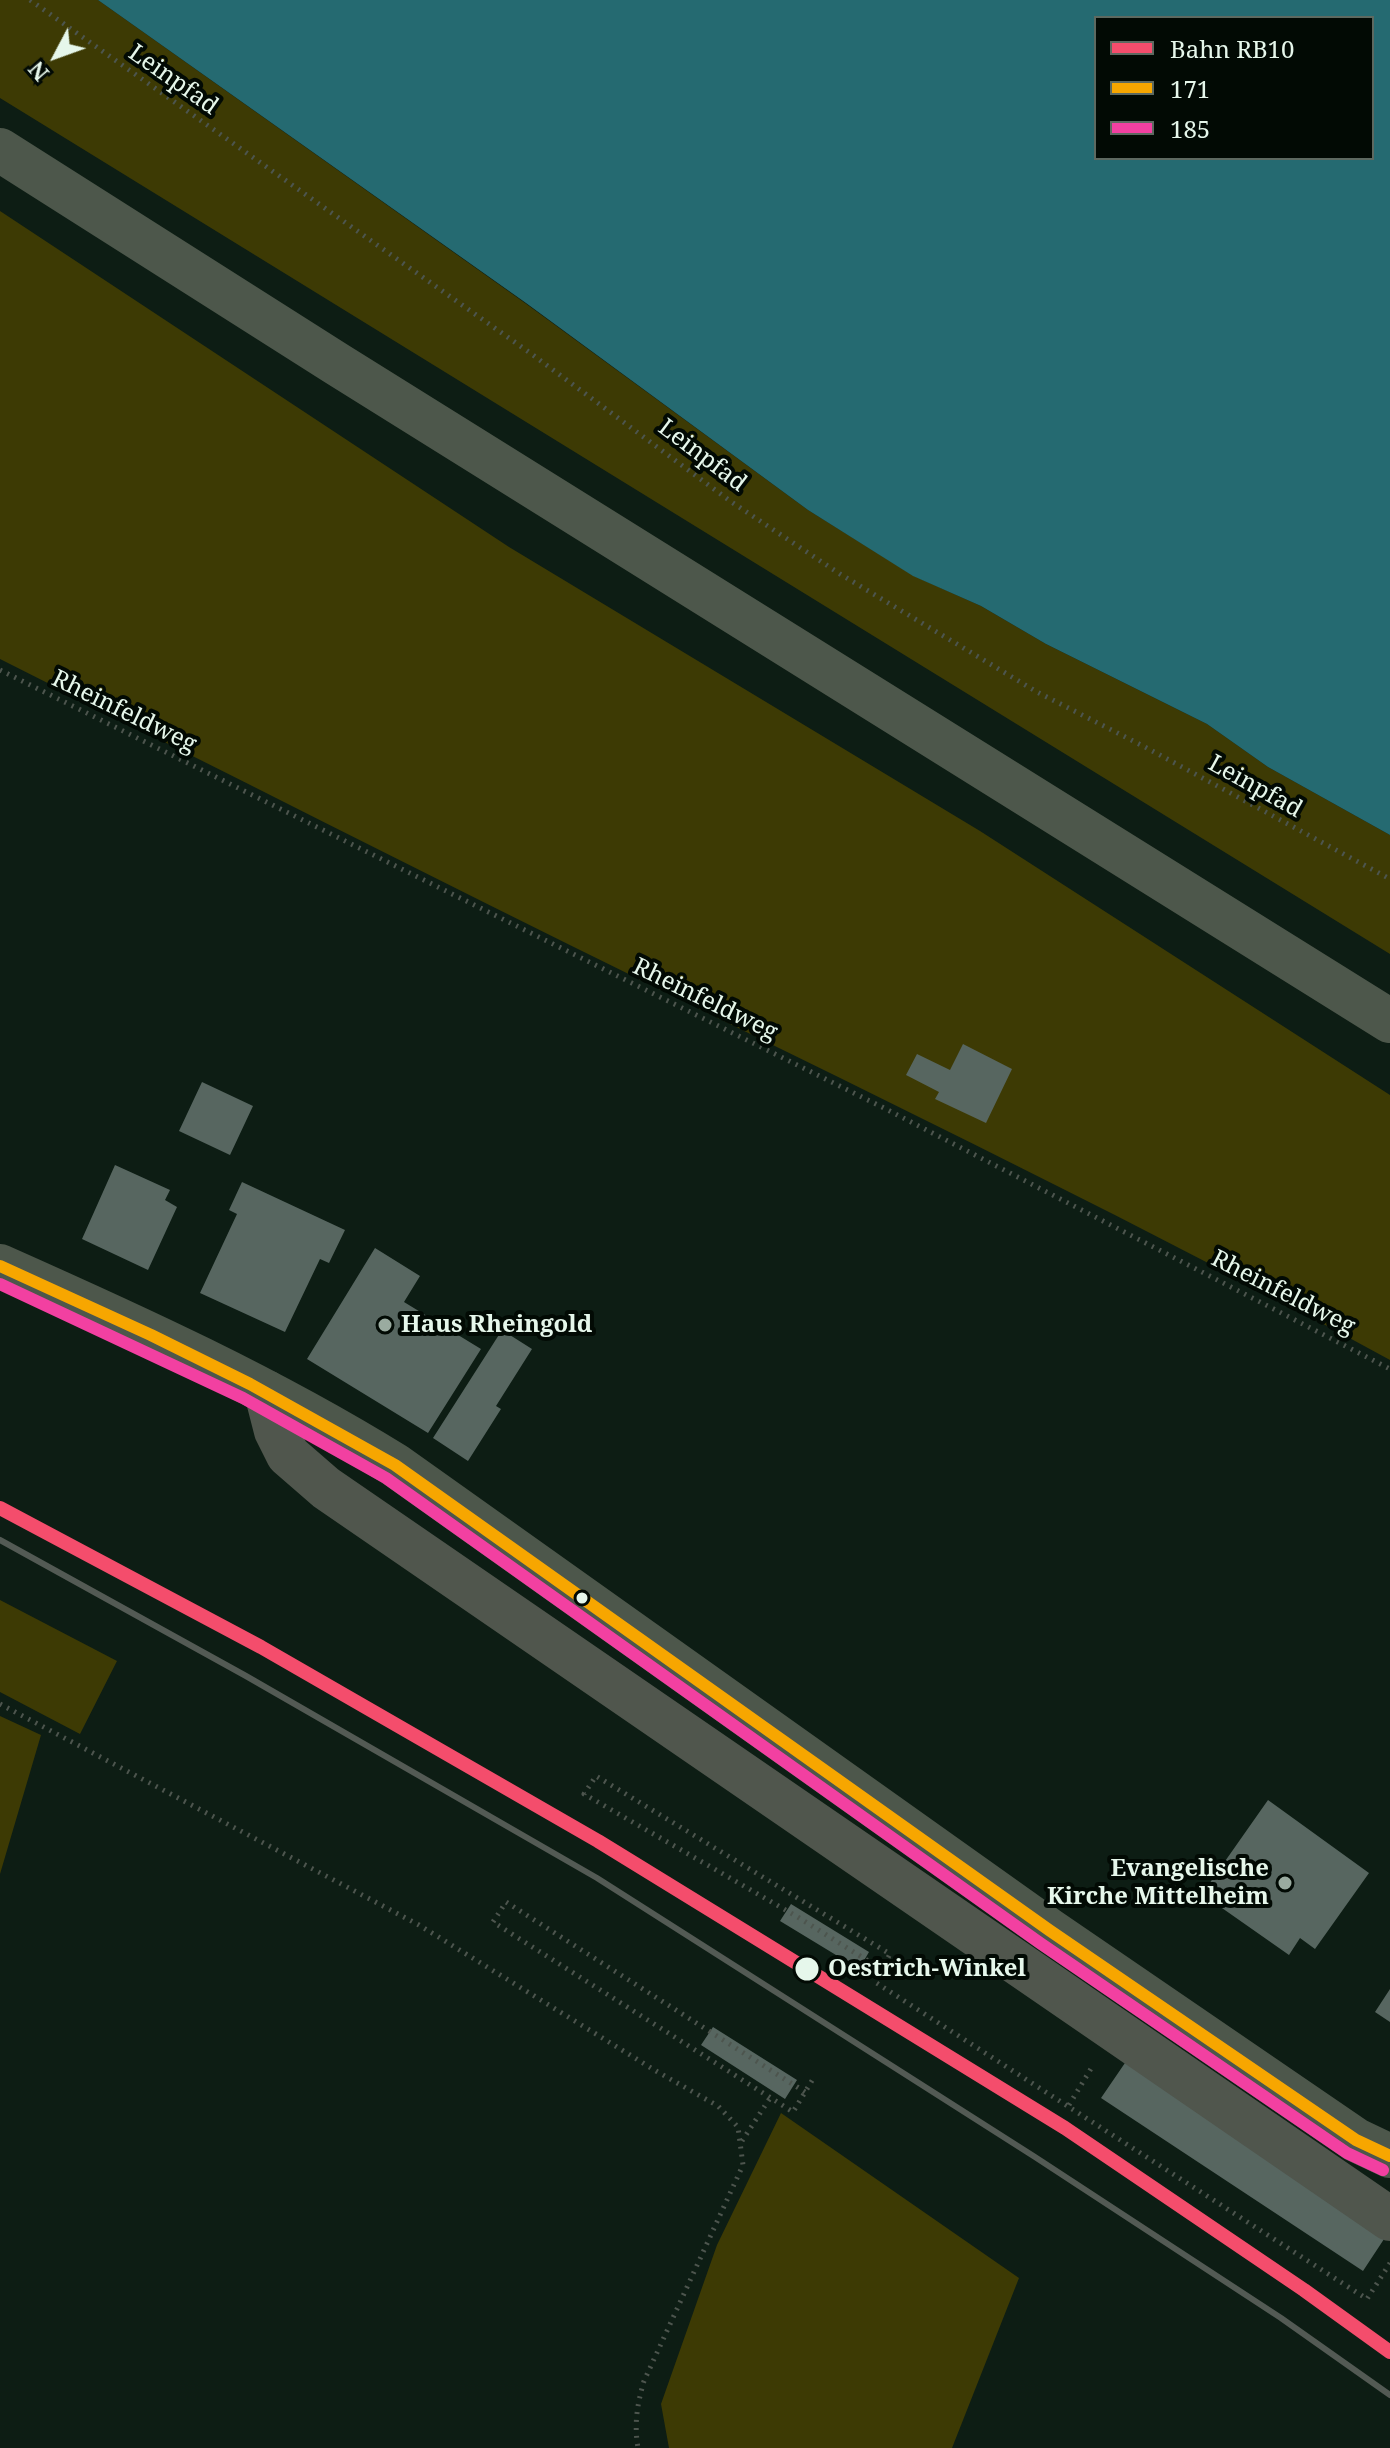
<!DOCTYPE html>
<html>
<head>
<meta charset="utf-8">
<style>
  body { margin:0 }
  #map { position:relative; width:1390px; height:2448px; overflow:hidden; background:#0d1d14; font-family:"Noto Serif",serif }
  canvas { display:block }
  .legend { position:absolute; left:1094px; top:16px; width:280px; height:144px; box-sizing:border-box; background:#020a04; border:2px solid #5d6960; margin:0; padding:10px 14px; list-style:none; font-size:24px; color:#e6f7eb }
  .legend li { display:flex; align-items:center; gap:16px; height:40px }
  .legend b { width:40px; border:2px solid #5d6960 }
  .north { position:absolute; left:16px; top:16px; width:80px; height:80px; -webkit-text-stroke:6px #020a04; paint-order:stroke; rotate:229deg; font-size:22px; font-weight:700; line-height:32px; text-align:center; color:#e6f7eb }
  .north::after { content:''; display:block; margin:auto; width:28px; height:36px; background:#e6f7eb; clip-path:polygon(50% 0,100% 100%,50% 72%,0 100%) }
</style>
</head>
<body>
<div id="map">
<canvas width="1390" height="2448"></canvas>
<ul class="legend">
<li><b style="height:10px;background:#f44d6c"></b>Bahn RB10</li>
<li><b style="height:10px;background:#f7a600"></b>171</li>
<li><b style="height:10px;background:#f240a1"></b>185</li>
</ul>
<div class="north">N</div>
</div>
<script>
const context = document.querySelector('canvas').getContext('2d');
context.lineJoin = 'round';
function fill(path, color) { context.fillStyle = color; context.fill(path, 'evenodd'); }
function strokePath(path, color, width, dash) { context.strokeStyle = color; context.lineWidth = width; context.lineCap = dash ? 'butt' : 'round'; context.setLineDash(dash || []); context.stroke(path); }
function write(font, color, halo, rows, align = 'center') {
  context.font = font + ' "Noto Serif",serif'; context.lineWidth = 8; context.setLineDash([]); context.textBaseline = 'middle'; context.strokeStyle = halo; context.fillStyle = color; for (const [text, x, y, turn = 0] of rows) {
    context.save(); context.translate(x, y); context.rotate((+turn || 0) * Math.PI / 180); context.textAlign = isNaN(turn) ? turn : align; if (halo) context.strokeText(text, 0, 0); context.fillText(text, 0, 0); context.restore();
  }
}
fill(new Path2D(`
  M0,0H98L525,303L808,510L914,576L981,606L1046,644L1207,724L1268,767L1390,835V954L0,98Z
  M0,211L509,547L980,831L1390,1095V1360C1148,1227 898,1107 651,985C433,878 217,768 0,659Z
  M0,1600L117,1661L80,1734L0,1692Z
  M0,1716L41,1735L0,1874Z
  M781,2113L1019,2278L952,2448H669L661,2404L717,2245Z`), '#3d3a04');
fill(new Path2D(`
  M98,0H1390V835L1268,767L1207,724L1046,644L981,606L913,576L808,510L526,303ZM1096,18H1372V158H1096Z`), '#256a71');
fill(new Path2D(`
  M963,1044L1012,1069L986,1123L935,1099L939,1092L906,1075L917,1054L950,1070Z
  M202,1082L253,1106L230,1155L179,1131Z
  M115,1165L170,1190L165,1200L177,1207L148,1270L82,1239Z
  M242,1182L345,1230L329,1263L320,1259L285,1332L200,1293L237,1214L229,1210Z
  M375,1248L420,1276L404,1302L481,1349L428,1433L307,1359Z
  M502,1330L532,1349L496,1406L501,1409L468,1461L433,1438Z
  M1268,1800L1369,1873L1315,1949L1300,1938L1289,1955L1202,1894Z
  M791,1904L869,1952L859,1969L780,1921Z
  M1390,1989V2022L1375,2012Z
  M713,2027L797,2080L785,2099L701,2045Z
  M1127,2060L1388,2233L1363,2271L1101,2098Z`), '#576660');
strokePath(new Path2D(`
  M30,0L533,355L730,501L840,574L1037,692L1145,747L1390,879
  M0,670L882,1107L1390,1369
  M0,1704L419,1925L656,2071L718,2106L738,2127L743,2165L644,2381C637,2405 634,2424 638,2448
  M881,1969L796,1916L584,1794L596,1776L890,1954L875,1982L1367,2299L1390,2263
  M805,2092L506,1902L493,1922L793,2112L813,2079
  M1069,2105L1092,2067
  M742,2141L770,2098`), '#4d554e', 5, [2, 6]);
strokePath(new Path2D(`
  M266,1392L276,1431L288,1455L326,1488L1390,2219`), '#50564d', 44);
strokePath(new Path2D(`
  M0,150L337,364L1390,1021
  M0,1266C135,1326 269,1387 395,1465L1049,1930L1356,2140L1390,2156`), '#4d574b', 44);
strokePath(new Path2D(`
  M0,1540L246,1676L597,1878L1035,2157L1281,2318L1390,2395`), '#535a54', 6);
strokePath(new Path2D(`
  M0,1266L151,1335L250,1384L395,1465L1049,1930L1356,2140L1390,2156`), '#f7a600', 12);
strokePath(new Path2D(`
  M0,1284L243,1398L386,1478L1040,1943L1347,2153L1383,2170`), '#f240a1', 12);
strokePath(new Path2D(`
  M0,1508L261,1647L598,1841L1065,2128L1304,2290L1390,2352`), '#f44d6c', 14);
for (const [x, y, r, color] of [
  [385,1325,8,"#9aaba0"],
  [582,1598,7,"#e6f7eb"],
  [1285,1883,8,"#9aaba0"],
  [807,1969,13,"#e6f7eb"]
]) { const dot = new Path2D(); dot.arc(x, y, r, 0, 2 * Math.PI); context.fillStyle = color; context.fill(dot); strokePath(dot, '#020a04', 3); }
write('24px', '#e6f7eb', '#020a04', [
  ["Leinpfad",173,80,35],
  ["Leinpfad",702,456,37],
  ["Rheinfeldweg",124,712,26],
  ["Leinpfad",1255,787,29],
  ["Rheinfeldweg",705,1000,26],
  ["Rheinfeldweg",1283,1293,27]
]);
write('bold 24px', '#e6f7eb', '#020a04', [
  ["Haus Rheingold",401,1325],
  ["Evangelische",1269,1869,"right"],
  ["Kirche Mittelheim",1269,1897,"right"]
], 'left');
write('bold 24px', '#e6f7eb', '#020a04', [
  ["Oestrich-Winkel",828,1969]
], 'left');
</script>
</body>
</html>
